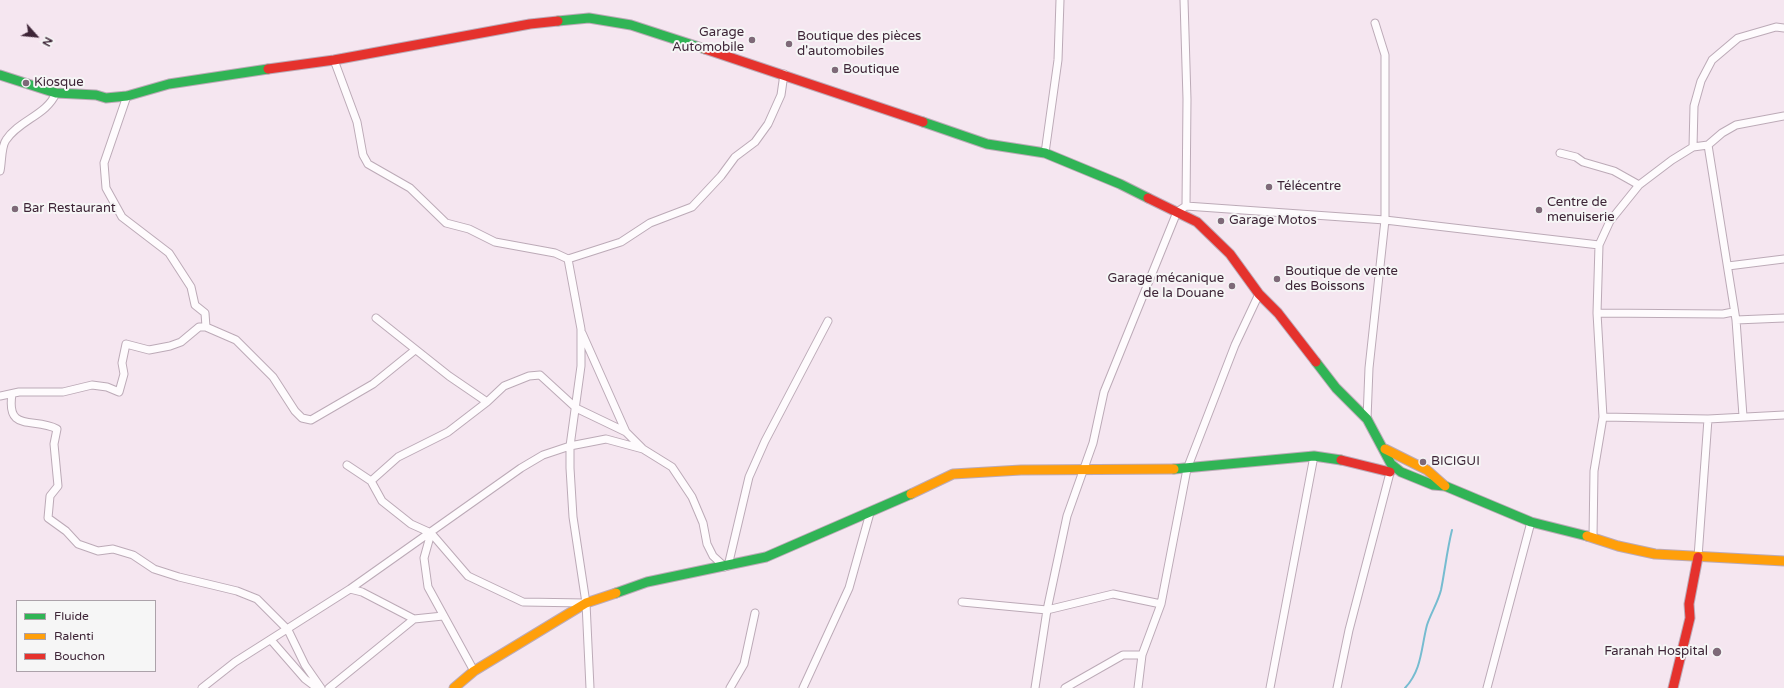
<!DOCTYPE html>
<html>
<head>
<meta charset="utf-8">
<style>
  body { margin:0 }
  #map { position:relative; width:1784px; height:688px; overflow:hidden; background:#f5e6f0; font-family:"Varela Round",sans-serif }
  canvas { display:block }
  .legend { position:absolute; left:16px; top:600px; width:140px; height:72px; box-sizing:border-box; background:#f6f6f6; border:1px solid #aca2aa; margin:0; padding:5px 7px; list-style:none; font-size:12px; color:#3e2537 }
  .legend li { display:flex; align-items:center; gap:8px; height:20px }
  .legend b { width:20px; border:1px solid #aca2aa }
  .north { position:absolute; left:16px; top:16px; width:40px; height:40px; -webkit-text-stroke:3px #f6f6f6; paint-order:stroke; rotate:117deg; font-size:11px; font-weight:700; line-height:16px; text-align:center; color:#3e2537 }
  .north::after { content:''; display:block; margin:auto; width:14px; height:18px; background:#3e2537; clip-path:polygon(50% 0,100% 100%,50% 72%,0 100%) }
</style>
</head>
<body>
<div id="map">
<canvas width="1784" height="688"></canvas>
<ul class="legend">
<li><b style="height:5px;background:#30b455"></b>Fluide</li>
<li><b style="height:5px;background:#ff9f0a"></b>Ralenti</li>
<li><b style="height:5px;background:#e5322d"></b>Bouchon</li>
</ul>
<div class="north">N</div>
</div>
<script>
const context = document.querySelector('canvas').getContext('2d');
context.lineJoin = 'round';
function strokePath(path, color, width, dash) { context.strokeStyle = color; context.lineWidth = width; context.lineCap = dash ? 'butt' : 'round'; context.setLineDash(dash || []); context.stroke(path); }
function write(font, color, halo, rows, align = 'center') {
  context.font = font + ' "Varela Round",sans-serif'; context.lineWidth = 4; context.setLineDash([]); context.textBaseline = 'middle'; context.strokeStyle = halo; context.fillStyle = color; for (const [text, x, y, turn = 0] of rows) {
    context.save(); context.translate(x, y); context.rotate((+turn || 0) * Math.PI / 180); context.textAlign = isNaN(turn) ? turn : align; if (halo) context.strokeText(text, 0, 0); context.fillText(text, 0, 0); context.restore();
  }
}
strokePath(new Path2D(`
  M1405,688C1422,670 1421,648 1427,625C1431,613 1438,602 1441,590C1445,570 1447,550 1452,530`), '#76bcd0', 2);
const street = new Path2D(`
  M334,60L357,122L363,155L368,164L410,188L446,223L469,229L495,242L555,253L568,259L581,329V366L570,446V468L573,517L586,603L590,688
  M127,96L104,163L106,188L122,217L169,253L191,287L195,305L205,313L206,327
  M1708,145L1736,320L1743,416
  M1693,147L1694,106L1701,81L1712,60L1738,38L1776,27L1784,28
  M1045,153L1058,60L1060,0
  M1560,153L1576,157L1583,162L1614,171L1639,185
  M0,171C2,162 1,147 6,140C19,120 47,115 56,93
  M1186,206L1385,220L1599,245L1610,221L1639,185L1672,160L1693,147L1708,145L1722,133L1736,125L1784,116
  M568,259L621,242L650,223L692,207L721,176L735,157L755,142L768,124L781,95L784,74
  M1728,266L1784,259
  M1597,313L1723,314L1733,312
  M376,318L449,376L487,402
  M1736,320L1784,318
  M582,333L626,432
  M12,394C6,433 34,417 57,429L54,444L58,486L50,496L48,518L66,531L78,544L98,551L113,549L133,555L154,569L179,577L237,591L257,599L288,630L305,665L321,688
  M0,396L19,392H63L92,385L107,387L119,392L124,374L122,363L126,344L149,350L170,346L181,342L199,327H206L236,340L273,377L295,411L302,418L311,420L373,384L415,350
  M1603,417L1708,419L1784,415
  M1367,419L1369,368L1385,220V55L1375,23
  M347,465L371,481L382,501L411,524L431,533L468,576L523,602L585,603
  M371,481L398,457L448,432L487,402L504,386L529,376L540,375L576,408L626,432L642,448
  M431,533L424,558L428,587L474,671
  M1593,537L1594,471L1603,417L1597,313L1599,245
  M1698,557L1708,419
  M728,566L749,477L765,441L828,321
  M350,589L362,592L414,619
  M962,602L1047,610L1113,594L1161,604
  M271,640L305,679L317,688
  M202,688L235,662L350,589L521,468L543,455L570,446L606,439L643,449L672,467L692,497L703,523L707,544L713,556L725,567
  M329,688L414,619L443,616
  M730,688L744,664L755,613
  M803,688L849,588L870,513
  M1035,688L1047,610L1067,516L1093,443L1104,392L1177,212L1186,206L1187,99L1184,0
  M1065,688L1123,655H1142
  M1138,688L1142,655L1161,604L1187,469L1235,345L1259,294
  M1270,688L1314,456
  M1337,688L1349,630L1391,469
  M1487,688L1531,522`);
const fast = new Path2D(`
  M558,21L589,18L631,25L705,49
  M0,75L56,93L96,95L106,98L127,96L169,84L268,69
  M923,122L987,144L1045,153L1120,184L1148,198
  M1316,362L1336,388L1367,419L1391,464L1401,472L1433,485L1445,486L1531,522L1587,536
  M1174,469L1314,456L1341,460
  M616,593L647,582L766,557L911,494`);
const slow = new Path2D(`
  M1385,449L1427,470L1445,486
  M911,494L953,474L1021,470L1174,469
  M1587,536L1618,546L1655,554L1784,561
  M454,688L474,671L586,603L616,593`);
const jam = new Path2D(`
  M705,49L923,122
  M268,69L334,60L530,24L558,21
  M1148,198L1197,222L1230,254L1259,294L1278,313L1316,362
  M1341,460L1390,472
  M1673,688L1690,618L1689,604L1698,557`);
strokePath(street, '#bcaab7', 9);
strokePath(fast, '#bcaab7', 11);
strokePath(slow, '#bcaab7', 11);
strokePath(jam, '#bcaab7', 11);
strokePath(street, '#fefbfd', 7);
strokePath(fast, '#30b455', 9);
strokePath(slow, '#ff9f0a', 9);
strokePath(jam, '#e5322d', 9);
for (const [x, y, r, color] of [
  [752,40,4,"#7e6978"],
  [789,44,4,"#7e6978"],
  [835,70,4,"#7e6978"],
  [26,83,4,"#7e6978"],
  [1269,187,4,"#7e6978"],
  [15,209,4,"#7e6978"],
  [1539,210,4,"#7e6978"],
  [1221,221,4,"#7e6978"],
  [1277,279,4,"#7e6978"],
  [1232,286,4,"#7e6978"],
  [1423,462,4,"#7e6978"],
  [1717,652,5,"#7e6978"]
]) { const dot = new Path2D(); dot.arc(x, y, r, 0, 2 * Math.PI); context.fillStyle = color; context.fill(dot); strokePath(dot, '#f6f6f6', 1.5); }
write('13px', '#3e2537', '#f6f6f6', [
  ["Garage",744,33,"right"],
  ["Automobile",744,48,"right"],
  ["Boutique des pièces",797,37],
  ["d'automobiles",797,52],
  ["Boutique",843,70],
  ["Kiosque",34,83],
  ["Télécentre",1277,187],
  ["Centre de",1547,203],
  ["menuiserie",1547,218],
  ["Bar Restaurant",23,209],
  ["Garage Motos",1229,221],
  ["Boutique de vente",1285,272],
  ["des Boissons",1285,287],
  ["Garage mécanique",1224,279,"right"],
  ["de la Douane",1224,294,"right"],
  ["BICIGUI",1431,462],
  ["Faranah Hospital",1708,652,"right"]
], 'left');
</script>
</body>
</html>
